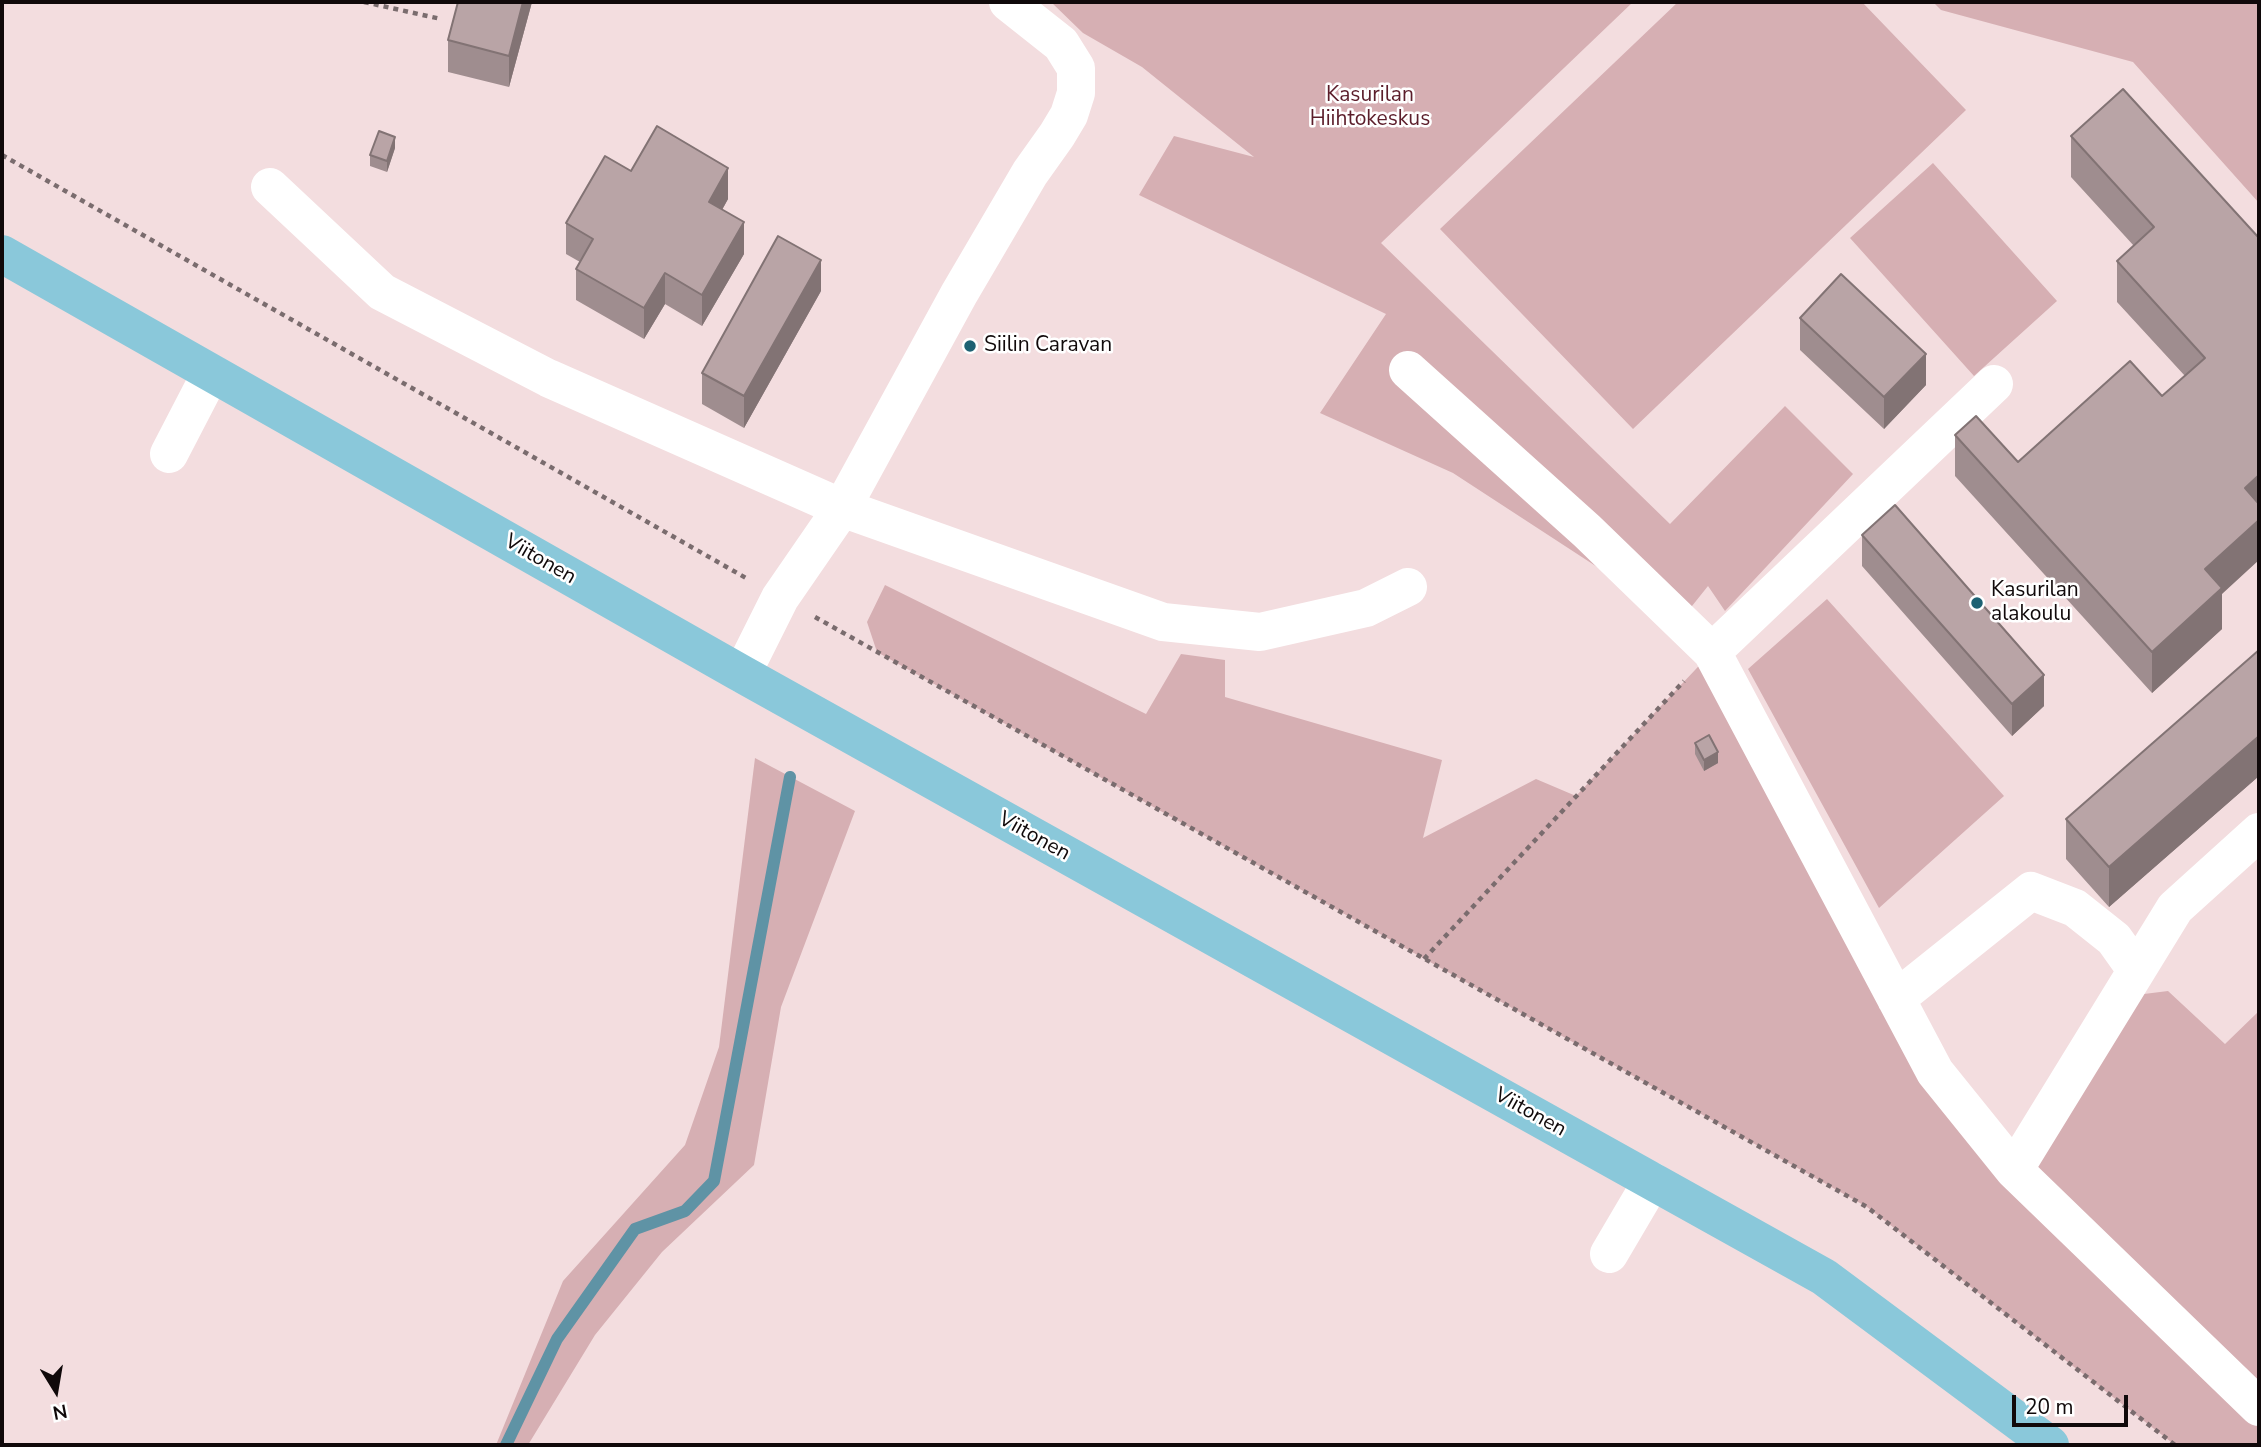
<!DOCTYPE html>
<html>
<head>
<meta charset="utf-8">
<style>
  body { margin:0 }
  #map { position:relative; width:2261px; height:1447px; overflow:hidden; background:#f3dddf; font-family:"Nunito Sans",sans-serif }
  canvas { display:block }
  .frame { position:absolute; inset:0; border:4px solid #10090a; pointer-events:none }
  .north { position:absolute; left:21px; top:1356px; width:70px; height:70px; -webkit-text-stroke:5px #fff; paint-order:stroke; rotate:169deg; font-size:19px; font-weight:700; line-height:28px; text-align:center; color:#10090a }
  .north::after { content:''; display:block; margin:auto; width:24px; height:32px; background:#10090a; clip-path:polygon(50% 0,100% 100%,50% 72%,0 100%) }
  .scale { position:absolute; left:2012px; top:1395px; width:116px; height:32px; box-sizing:border-box; border:4px solid #10090a; border-top:0; padding-left:9px; font-size:21px; line-height:24px; white-space:nowrap; color:#10090a; -webkit-text-stroke:5px #fff; paint-order:stroke }
</style>
</head>
<body>
<div id="map">
<canvas width="2261" height="1447"></canvas>
<div class="frame"></div>
<div class="north">N</div>
<div class="scale">20 m</div>
</div>
<script>
const context = document.querySelector('canvas').getContext('2d');
context.lineJoin = 'round';
function fill(path, color) { context.fillStyle = color; context.fill(path, 'evenodd'); }
function strokePath(path, color, width, dash) { context.strokeStyle = color; context.lineWidth = width; context.lineCap = dash ? 'butt' : 'round'; context.setLineDash(dash || []); context.stroke(path); }
function write(font, color, halo, rows, align = 'center') {
  context.font = font + ' "Nunito Sans",sans-serif'; context.lineWidth = 5; context.setLineDash([]); context.textBaseline = 'middle'; context.strokeStyle = halo; context.fillStyle = color; for (const [text, x, y, turn = 0] of rows) {
    context.save(); context.translate(x, y); context.rotate((+turn || 0) * Math.PI / 180); context.textAlign = isNaN(turn) ? turn : align; if (halo) context.strokeText(text, 0, 0); context.fillText(text, 0, 0); context.restore();
  }
}
fill(new Path2D(`
  M1051,2H1633L1381,243L1670,524L1785,406L1853,474L1725,611L1708,586L1680,621L1453,473L1320,413L1386,314L1139,195L1174,136L1254,157L1142,67L1083,33Z
  M1678,2H1862L1966,110L1633,429L1440,229Z
  M1933,2H2259V203L2133,62L1941,10Z
  M1933,163L2057,301L1974,376L1850,238Z
  M885,585L1146,714L1181,654L1225,660V697L1442,760L1423,838L1536,779L1576,796L1712,652L2013,1170L2120,997L2168,991L2225,1044L2259,1011V1445H2175L1867,1207L877,652L867,622Z
  M1827,599L2004,796L1879,908L1748,669Z
  M755,758L855,811L781,1007L754,1165L662,1252L595,1335L528,1445H496L563,1281L685,1145L719,1047Z`), '#d6afb3');
strokePath(new Path2D(`
  M506,1445L557,1339L635,1229L685,1211L714,1181L790,777`), '#5f93a5', 12);
strokePath(new Path2D(`
  M364,2L441,19
  M2,155L746,578
  M815,617L1867,1207L2175,1445
  M1424,959L1684,681`), '#7a6c6e', 4.5, [5, 5]);
strokePath(new Path2D(`
  M1008,2L1061,44L1076,68V93L1069,115L1057,135L1030,173L959,294L842,508L1163,622L1260,632L1366,608L1408,587
  M270,187L382,292L548,378L842,508L780,598L742,674
  M1408,370L1587,531L1712,652L1935,1072L2014,1170
  M169,454L211,373
  M1712,652L1994,384
  M2259,832L2175,908L2014,1170L2259,1407
  M1896,999L2031,891L2075,908L2114,939L2136,970
  M1609,1254L1652,1181`), '#fff', 38);
strokePath(new Path2D(`
  M2,254L742,674L1824,1277L2050,1445`), '#8ac8da', 38);
fill(new Path2D(`
  M458,2H532L509,87L448,72V40Z
  M2071,136L2259,238L2222,594V629L2152,693L1955,476V435L2018,462L2162,396L2185,376L2117,302V261L2134,246L2071,177Z
  M395,148L387,172L370,166V155Z
  M631,171L728,199L722,210L744,254L702,326L665,304L644,339L576,300V269L580,262L566,254V223Z
  M821,291L744,428L702,404V373Z
  M1800,318L1926,385L1884,429L1800,350Z
  M1862,535L2044,706L2012,736L1862,566Z
  M2259,650V776L2109,907L2066,859V819Z
  M1695,743L1718,763L1704,771L1695,754Z`), '#9f8d8f');
fill(new Path2D(`
  M523,2H532L509,87V56Z
  M395,137V148L387,172V161Z
  M728,168V199L709,233V202Z
  M744,222V254L702,326V295Z
  M821,260V291L744,428V396Z
  M665,273V304L644,339V308Z
  M1926,354V385L1884,429V397Z
  M2259,475V515L2245,488Z
  M2259,520V560L2222,594V629L2152,693V652L2205,569Z
  M2044,675V706L2012,736V704Z
  M2259,736V776L2109,907V867Z
  M1718,752V763L1704,771V760Z`), '#827374');
const building = new Path2D(`
  M458,2H523L509,56L448,40Z
  M2123,89L2259,238V475L2245,488L2259,504V520L2205,569L2222,588L2152,652L1955,435L1976,416L2018,462L2130,361L2162,396L2205,358L2117,261L2154,227L2071,136Z
  M657,126L728,168L709,202L744,222L702,295L665,273L644,308L576,269L593,239L566,223L605,156L631,171Z
  M379,131L395,137L387,161L370,155Z
  M778,236L821,260L744,396L702,373Z
  M1841,274L1926,354L1884,397L1800,318Z
  M1895,505L2044,675L2012,704L1862,535Z
  M2259,650V736L2109,867L2066,819Z
  M1709,735L1718,752L1704,760L1695,743Z`);
fill(building, '#b9a4a6');
strokePath(building, '#827374', 2);
for (const [x, y, r, color] of [
  [970,346,7,"#1d6173"],
  [1977,603,7,"#1d6173"]
]) { const dot = new Path2D(); dot.arc(x, y, r, 0, 2 * Math.PI); context.fillStyle = color; context.fill(dot); strokePath(dot, '#fff', 2.5); }
write('21px', '#5b1d2a', '#fff', [
  ["Kasurilan",1370,96],
  ["Hiihtokeskus",1370,120]
]);
write('21px', '#10090a', '#fff', [
  ["Siilin Caravan",984,346],
  ["Kasurilan",1991,591],
  ["alakoulu",1991,615]
], 'left');
write('21px', '#10090a', '#fff', [
  ["Viitonen",540,560,30],
  ["Viitonen",1034,837,29],
  ["Viitonen",1530,1113,29]
]);
</script>
</body>
</html>
